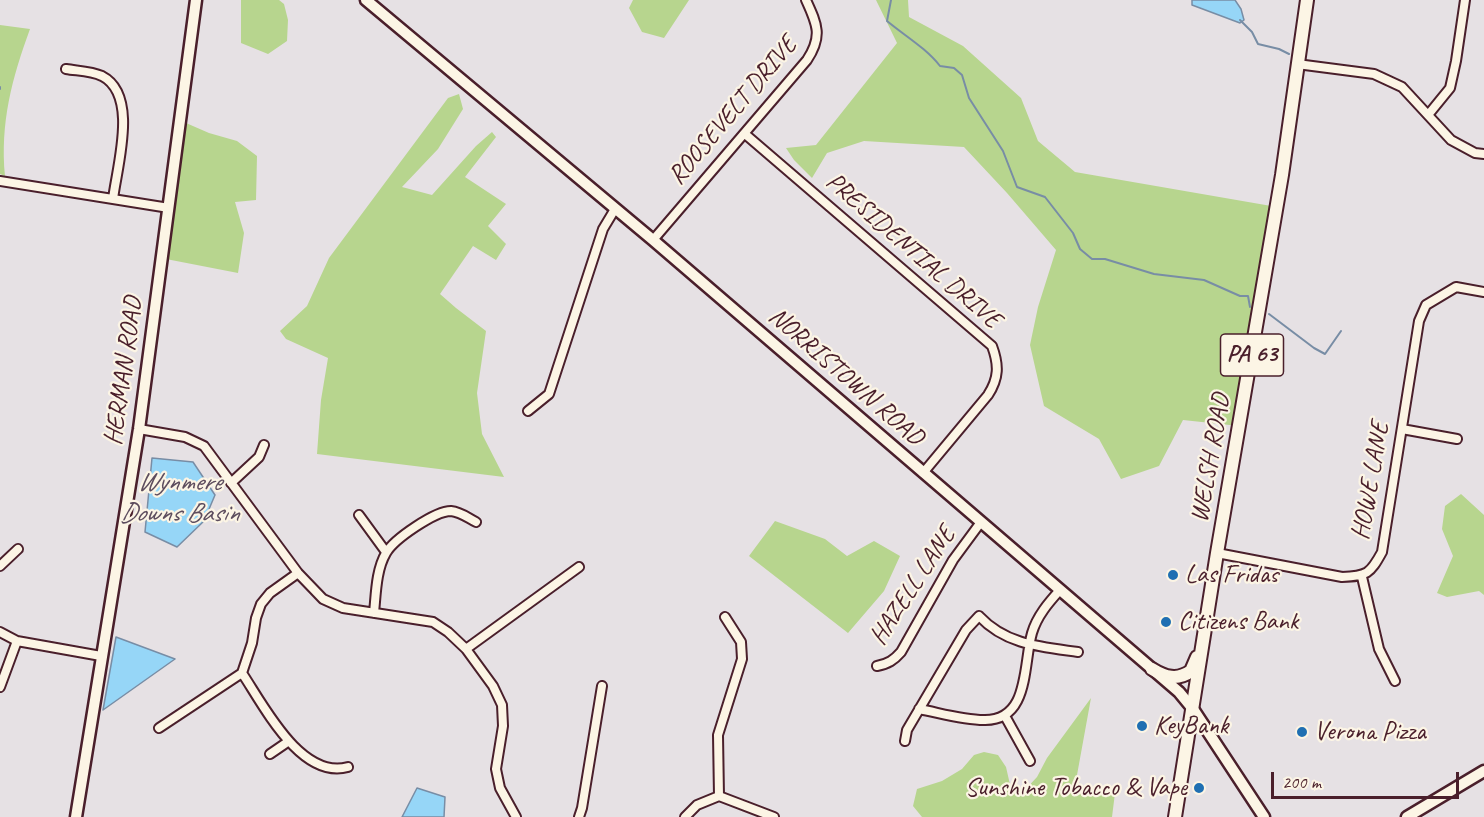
<!DOCTYPE html>
<html>
<head>
<meta charset="utf-8">
<style>
  body { margin:0 }
  #map { position:relative; width:1484px; height:817px; overflow:hidden; background:#e6e1e4; font-family:Caveat,sans-serif }
  canvas { display:block }
  .scale { position:absolute; left:1271px; top:772px; width:188px; height:27px; box-sizing:border-box; border:3px solid #4a1f2b; border-top:0; padding-left:8px; font-size:18px; line-height:21px; white-space:nowrap; color:#4a1f2b; -webkit-text-stroke:4px #fcf5e5; paint-order:stroke }
</style>
</head>
<body>
<div id="map">
<canvas width="1484" height="817"></canvas>
<div class="scale">200 m</div>
</div>
<script>
const context = document.querySelector('canvas').getContext('2d');
context.lineJoin = 'round';
function fill(path, color) { context.fillStyle = color; context.fill(path, 'evenodd'); }
function strokePath(path, color, width, dash) { context.strokeStyle = color; context.lineWidth = width; context.lineCap = dash ? 'butt' : 'round'; context.setLineDash(dash || []); context.stroke(path); }
function write(font, color, halo, rows, align = 'center') {
  context.font = font + ' Caveat,sans-serif'; context.lineWidth = 4.5; context.setLineDash([]); context.textBaseline = 'middle'; context.strokeStyle = halo; context.fillStyle = color; for (const [text, x, y, turn = 0] of rows) {
    context.save(); context.translate(x, y); context.rotate((+turn || 0) * Math.PI / 180); context.textAlign = isNaN(turn) ? turn : align; if (halo) context.strokeText(text, 0, 0); context.fillText(text, 0, 0); context.restore();
  }
}
fill(new Path2D(`
  M241,0H279L284,4L288,20L287,41L268,54L241,43Z
  M633,0H689L664,38L642,32L629,8Z
  M876,0H908L909,17L963,46L1021,98L1038,141L1075,172L1277,207L1239,426L1183,420L1159,466L1121,479L1099,439L1044,406L1030,345L1038,307L1056,250L1007,193L964,147L864,141L827,153L812,178L794,160L786,148L816,145L897,43Z
  M0,25L30,29C12,78 0,123 5,176L0,174Z
  M459,94L463,109L438,149L402,187L432,195L476,146L492,132L496,137L465,177L506,204L488,226L506,244L496,260L473,246L440,294L456,308L486,331L477,393L482,434L504,477L317,454L321,400L328,358L286,339L280,331L307,306L329,258L448,98Z
  M186,123L209,133L237,141L257,156L256,200L235,202L244,233L238,273L166,259Z
  M1461,494L1484,515V595L1479,591L1447,597L1437,593L1453,556L1442,529L1445,506Z
  M775,521L825,539L847,556L874,541L900,556L884,591L848,633L749,556Z
  M1091,698L1075,786L1115,793L1112,817H922L913,806L917,789L942,781L962,769L974,755L984,752L998,755L1006,767L1011,789L1024,791L1037,777L1047,758Z`), '#b7d58e');
const water = new Path2D(`
  M1192,0H1235L1241,9L1244,20L1240,23L1192,5Z
  M152,458L193,462L215,495L204,521L177,547L145,532Z
  M116,637L175,659L103,710Z
  M417,788L445,797L444,817H402Z`);
fill(water, '#96d6f7');
strokePath(water, '#788da5', 1.5);
strokePath(new Path2D(`
  M891,0L887,21C905,36 926,48 940,66L954,68L962,75L969,98L1003,151L1017,187L1045,197L1073,233L1080,249L1092,259H1105L1154,274L1204,280L1240,296H1248L1250,307
  M1240,20L1252,32L1258,44L1279,49L1289,54
  M0,89V87
  M1269,314L1314,348L1325,354L1341,331`), '#788da5', 2);
const street = new Path2D(`
  M1297,64L1374,74L1402,87L1451,140L1475,153L1484,154
  M66,69C78,71 91,71 102,76C139,95 117,166 113,199
  M1428,115L1450,88L1456,61L1465,0
  M745,134L992,346C999,365 999,378 988,395L923,473
  M0,181L169,208
  M653,240L807,60C823,36 817,24 806,0
  M528,411L549,394L603,229L615,209
  M139,429L185,437L204,446L298,573L323,599L343,608L433,622L448,632L466,649L493,686L502,705L503,726L496,769L500,788L516,817
  M1402,429L1457,439
  M231,483L259,457L264,445
  M359,515L386,552
  M1217,553L1342,577C1367,576 1370,574 1382,552L1419,321L1426,305L1456,287L1484,292
  M0,566L18,549
  M1362,577L1379,649L1395,681
  M374,613C376,594 376,570 386,553C394,539 435,511 451,511C461,512 468,518 476,522
  M0,632L17,641L101,656
  M466,649L579,567
  M877,666C888,664 894,660 901,652L953,560L981,522
  M242,673C264,706 301,780 348,767
  M0,687L17,641
  M919,709C940,713 963,720 984,720C1030,721 1023,664 1032,633C1037,616 1049,602 1060,590
  M1005,716L1030,761
  M159,728L242,673L252,643L256,618L261,604L270,593L298,573
  M905,741L907,730L966,630L979,616C1006,645 1042,647 1078,652
  M270,754L289,741
  M719,796L718,735L742,659L741,642L725,617
  M579,817L582,808L602,686
  M685,817L697,805L719,796L774,817`);
const secondary = new Path2D(`
  M366,0L653,240L1179,692L1193,709L1264,817
  M76,817L139,429L196,0
  M1407,817L1484,771`);
const primary = new Path2D(`
  M1152,669C1165,677 1177,681 1191,671L1197,657
  M1175,817L1217,553L1282,175L1307,0`);
strokePath(street, '#4a1f2b', 12);
strokePath(secondary, '#4a1f2b', 15);
strokePath(primary, '#4a1f2b', 16);
strokePath(street, '#fcf5e5', 8);
strokePath(secondary, '#fcf5e5', 10);
strokePath(primary, '#fcf5e5', 12);
for (const [x, y, r, color] of [
  [1173,575,6,"#1f6fb2"],
  [1166,622,6,"#1f6fb2"],
  [1142,726,6,"#1f6fb2"],
  [1302,732,6,"#1f6fb2"],
  [1199,788,6,"#1f6fb2"]
]) { const dot = new Path2D(); dot.arc(x, y, r, 0, 2 * Math.PI); context.fillStyle = color; context.fill(dot); strokePath(dot, '#fcf5e5', 2); }
for (const [x, y, w] of [
  [1252,355,63]
]) { const box = new Path2D(); box.roundRect(x - w / 2, y - 21, w, 42, 4.5); context.fillStyle = '#fcf5e5'; context.fill(box); strokePath(box, '#4a1f2b', 1.5); }
write('bold 24px', '#4a1f2b', null, [
  ["PA 63",1252,355]
]);
write('26px', '#4a1f2b', '#fcf5e5', [
  ["ROOSEVELT DRIVE",733,111,-50],
  ["PRESIDENTIAL DRIVE",913,251,41],
  ["HERMAN ROAD",124,371,-82],
  ["NORRISTOWN ROAD",846,377,41],
  ["WELSH ROAD",1211,458,-80],
  ["HOWE LANE",1371,481,-80],
  ["HAZELL LANE",913,586,-57]
]);
write('26px', '#4a1f2b', '#fcf5e5', [
  ["Las Fridas",1185,575],
  ["Citizens Bank",1178,622],
  ["KeyBank",1154,726],
  ["Verona Pizza",1314,732],
  ["Sunshine Tobacco & Vape",1187,788,"right"]
], 'left');
write('italic 27px', '#5d4d5e', '#fcf5e5', [
  ["Wynmere",179,483],
  ["Downs Basin",179,514]
]);
</script>
</body>
</html>
